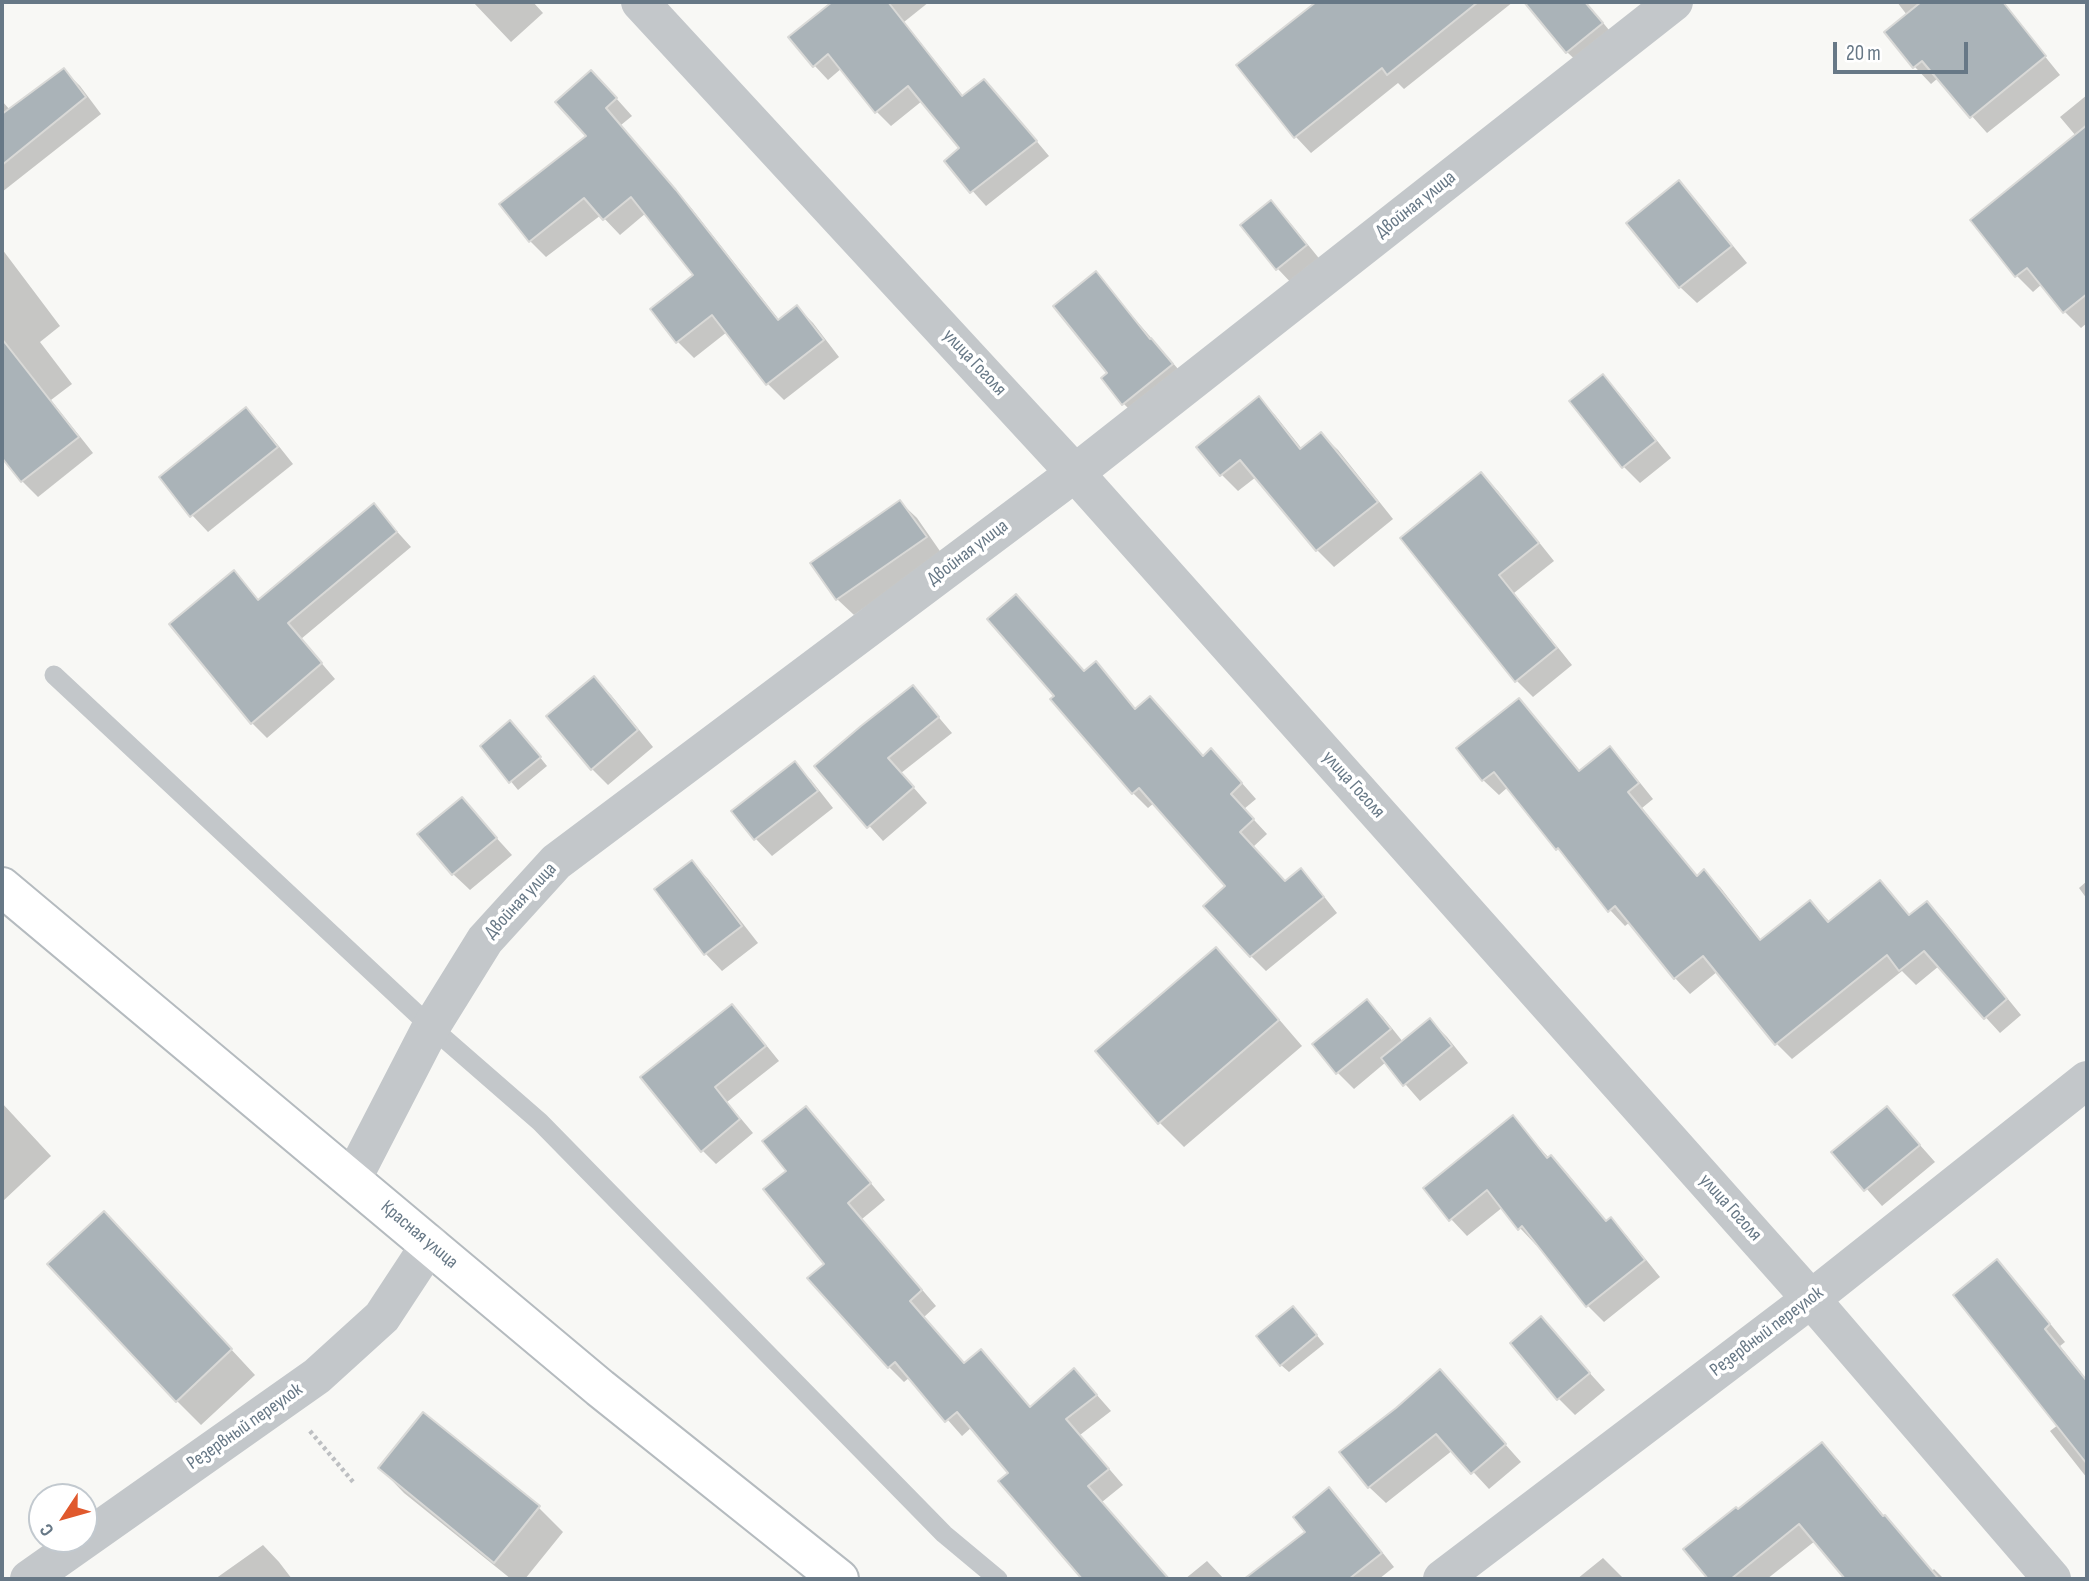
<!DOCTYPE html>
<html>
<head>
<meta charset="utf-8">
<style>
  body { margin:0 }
  #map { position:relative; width:2089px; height:1581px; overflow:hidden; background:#f8f8f5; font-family:"Sofia Sans Condensed",sans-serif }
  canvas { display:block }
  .frame { position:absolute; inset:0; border:4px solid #677886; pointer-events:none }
  .north { position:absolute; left:28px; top:1483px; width:70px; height:70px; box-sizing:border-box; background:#fff; border:2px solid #c2c9cf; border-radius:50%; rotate:234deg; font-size:19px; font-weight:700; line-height:28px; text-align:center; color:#677886 }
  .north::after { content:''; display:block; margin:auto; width:24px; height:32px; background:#e0592d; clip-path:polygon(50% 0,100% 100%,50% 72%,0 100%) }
  .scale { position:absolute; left:1833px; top:42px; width:135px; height:32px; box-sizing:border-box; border:4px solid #677886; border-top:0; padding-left:9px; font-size:21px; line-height:24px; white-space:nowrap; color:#677886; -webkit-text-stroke:5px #fff; paint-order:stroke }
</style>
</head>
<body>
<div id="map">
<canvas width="2089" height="1581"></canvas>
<div class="frame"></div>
<div class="north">С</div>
<div class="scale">20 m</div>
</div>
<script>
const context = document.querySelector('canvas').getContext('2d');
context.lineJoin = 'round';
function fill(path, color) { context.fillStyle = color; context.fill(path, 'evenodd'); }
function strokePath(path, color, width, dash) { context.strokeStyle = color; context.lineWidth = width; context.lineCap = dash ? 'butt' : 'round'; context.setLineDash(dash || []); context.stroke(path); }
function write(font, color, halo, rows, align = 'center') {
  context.font = font + ' "Sofia Sans Condensed",sans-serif'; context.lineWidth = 7; context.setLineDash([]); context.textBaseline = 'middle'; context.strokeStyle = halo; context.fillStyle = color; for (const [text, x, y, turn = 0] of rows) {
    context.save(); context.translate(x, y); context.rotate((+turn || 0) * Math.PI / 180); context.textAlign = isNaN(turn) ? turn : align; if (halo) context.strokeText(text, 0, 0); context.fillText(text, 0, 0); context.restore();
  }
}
fill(new Path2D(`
  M473,2H533L543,13L511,42Z
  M834,2H929L904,22L964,97L998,95L1049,156L986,206L946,161L961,148L922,101L891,126L877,112L842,68L828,80L814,65Z
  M1328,2H1513L1404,89L1398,83L1311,153L1296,137L1239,66Z
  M1542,2H1586L1618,41L1584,68L1567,52L1533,9Z
  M1897,2H2001L2060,75L1987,133L1938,78L1931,84L1915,67L1886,32L1907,15Z
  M64,70L80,86L101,114L2,192V101L10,110Z
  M608,89L632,116L621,125L692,209L780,321L797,307L813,323L839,357L784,400L768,384L727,332L694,358L678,342L652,309L696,275L646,213L620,235L601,215L546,257L530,241L589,136Z
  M2087,95V323L2081,328L2065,312L2042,284L2033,292L2017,276L2076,136L2060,117Z
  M1679,182L1695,199L1747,263L1697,303L1680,287L1629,223Z
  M1270,202L1287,219L1322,262L1294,286L1278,269L1242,225Z
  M2,249L60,326L40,342L72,384L51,400L93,453L38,497L22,481L2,455V428L5,425L2,421Z
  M1096,274L1185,377L1136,416L1123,403L1110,373Z
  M1603,377L1619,393L1671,458L1640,483L1624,467L1572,402Z
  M1259,399L1275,415L1302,449L1321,434L1338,450L1393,519L1334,567L1317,550L1256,477L1238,491L1222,475Z
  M246,409L262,425L293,464L208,532L192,515Z
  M1481,475L1498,491L1554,561L1514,593L1572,665L1533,697L1517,681L1402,539Z
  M900,502L917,518L942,554L854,615L837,599Z
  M374,506L411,547L301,639L335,679L267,738L252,723L234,572L260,601Z
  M1016,596L1085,673L1096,663L1136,710L1204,757L1226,765L1256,799L1244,809L1267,834L1253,847L1285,883L1301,870L1315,885L1337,913L1266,971L1251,956L1228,886L1154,803L1148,808L1133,793L1053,700L1057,696Z
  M594,679L611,695L653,747L608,785L592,769Z
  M913,687L952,733L901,773L927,803L883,841L816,767Z
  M1519,700L1534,716L1581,772L1610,749L1625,764L1653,799L1642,808L1698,877L1704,872L1720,887L1762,941L1810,902L1830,922L1880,882L1910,916L1926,903L1942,918L2021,1015L2000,1033L1939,966L1916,985L1902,971L1792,1059L1777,1044L1718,971L1690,994L1675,978L1630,922L1625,926L1610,910L1508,787L1499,795L1483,780L1459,748Z
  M518,730L547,766L518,790L482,746Z
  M794,764L811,780L833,808L772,856L756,839L734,812Z
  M462,800L512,855L470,890L453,874Z
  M692,863L708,879L758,943L722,971L706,954L656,890Z
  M2087,881V899L2079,888Z
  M1216,950L1240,974L1302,1046L1184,1147L1160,1123L1098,1051Z
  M1367,1001L1383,1017L1403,1042L1430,1020L1447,1037L1468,1063L1420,1101L1386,1062L1354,1089L1337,1072Z
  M732,1006L746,1020L779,1061L727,1102L753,1133L716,1164L702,1150L643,1077Z
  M2,1103L51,1156L2,1202Z
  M806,1108L821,1124L885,1200L862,1219L936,1306L924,1317L965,1365L981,1351L1031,1408L1089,1386L1111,1411L1080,1435L1123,1485L1102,1502L1169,1579H1084L1000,1481L1010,1473L972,1427L962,1436L910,1377L904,1382L889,1367L826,1264L788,1171Z
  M1887,1108L1935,1162L1882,1206L1834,1152Z
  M1513,1118L1549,1158L1551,1157L1567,1173L1607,1222L1611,1219L1627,1236L1660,1277L1604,1322L1588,1306L1538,1243L1536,1245L1520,1228L1503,1207L1467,1236L1451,1219Z
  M128,1238L255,1375L201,1425L177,1401Z
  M1996,1262L2013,1278L2065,1342L2060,1346L2081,1372L2078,1375L2087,1386V1478L2050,1431L2058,1425Z
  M1301,1316L1324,1344L1289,1372L1281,1365Z
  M1541,1319L1605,1390L1575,1415L1559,1399L1512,1343Z
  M1440,1371L1521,1462L1489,1489L1453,1450L1386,1503L1369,1487L1397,1409Z
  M1822,1444L1838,1460L1885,1517L1901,1534L1932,1571L1934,1569L1944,1579H1847L1815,1541L1767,1579H1711L1685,1549L1738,1511Z
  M380,1468L539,1508L563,1532L525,1579H511L404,1493Z
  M1329,1490L1343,1503L1394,1567L1379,1579H1287L1272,1560L1308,1532Z
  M263,1545L279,1562L292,1579H215Z
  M1603,1558L1624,1579H1577Z
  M1207,1561L1224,1579H1185Z`), '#0003');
const building = new Path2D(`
  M832,2H888L962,96L984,79L1037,141L970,193L944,161L959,148L908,86L875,113L828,54L813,67L788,37Z
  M1316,2H1478L1387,75L1382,68L1294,138L1236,65Z
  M1524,2H1585L1603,23L1566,53Z
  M1921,2H2003L2046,56L1970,118L1922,61L1913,68L1884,32Z
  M64,68L86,97L2,165V114Z
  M591,70L617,98L606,108L676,190L778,320L797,305L824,340L766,385L712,315L676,343L650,309L693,275L631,197L603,220L584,198L529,242L499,204L586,136L555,102Z
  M2087,125V294L2063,313L2027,268L2015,277L1970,220Z
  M1679,180L1732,246L1679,288L1626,223Z
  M1271,200L1307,245L1276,270L1240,225Z
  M1096,271L1150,339L1151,338L1173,364L1122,405L1101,378L1107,373L1053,306Z
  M2,339L79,437L21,482L2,458Z
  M1603,374L1656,441L1622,468L1569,401Z
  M1259,396L1300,449L1321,432L1378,502L1316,551L1240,460L1220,476L1196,447Z
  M246,407L278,447L190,517L159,477Z
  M1481,472L1539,543L1499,575L1557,648L1515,682L1400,538Z
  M900,500L927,537L836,600L810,563Z
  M374,503L397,532L288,623L322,663L251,724L169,624L234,570L258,600Z
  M1016,594L1084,671L1096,661L1135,709L1150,696L1203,756L1211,748L1242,783L1231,794L1254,819L1240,832L1285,881L1301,868L1324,897L1250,957L1203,906L1225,886L1139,788L1132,794L1050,699L1054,696L987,619Z
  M594,676L638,730L591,770L546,716Z
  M913,685L939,717L888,758L914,787L867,828L814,766L861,726Z
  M1519,698L1579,771L1610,746L1639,783L1628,792L1697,876L1704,869L1760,940L1810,900L1828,922L1880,880L1909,915L1927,901L2007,999L1984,1019L1924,951L1899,971L1887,955L1775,1045L1703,956L1674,979L1615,906L1608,912L1558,848L1556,850L1494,772L1482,781L1456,748Z
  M510,720L541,757L509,783L480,746Z
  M795,761L818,791L754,840L731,811Z
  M462,797L497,838L452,875L417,834Z
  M692,860L742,926L704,955L654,889Z
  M1216,947L1279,1020L1158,1124L1095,1051Z
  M1367,999L1391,1029L1336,1074L1312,1044Z
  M732,1004L766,1046L715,1087L740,1119L701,1152L640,1077Z
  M1430,1018L1452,1046L1403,1086L1381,1058Z
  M806,1106L871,1183L848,1203L922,1290L910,1301L964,1363L981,1349L1030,1407L1074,1368L1097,1395L1066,1419L1109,1469L1088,1486L1169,1579H1082L998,1481L1008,1473L957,1412L945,1422L895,1362L888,1368L807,1278L824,1264L763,1189L786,1171L762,1141Z
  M1887,1106L1920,1145L1864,1191L1831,1152Z
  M1513,1115L1547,1158L1551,1155L1606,1221L1611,1217L1645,1260L1586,1307L1522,1226L1518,1230L1487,1190L1449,1221L1423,1188Z
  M104,1211L232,1349L176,1402L47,1264Z
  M1997,1259L2050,1324L2045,1329L2087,1381V1464L1953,1295Z
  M1293,1306L1317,1335L1280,1366L1256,1336Z
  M1541,1316L1590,1373L1557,1400L1510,1343Z
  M1440,1369L1506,1444L1471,1474L1436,1434L1368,1488L1339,1452L1396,1408Z
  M423,1412L540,1506L494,1563L378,1468Z
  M1822,1442L1883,1516L1885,1515L1939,1579H1845L1799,1524L1731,1579H1708L1683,1549L1736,1507L1738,1509Z
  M1329,1487L1382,1553L1349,1579H1244L1305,1532L1293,1517Z`);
fill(building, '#aab3b8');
strokePath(building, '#d9d9d7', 2);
const secondary = new Path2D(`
  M2,887L600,1388L839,1579`);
strokePath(secondary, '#b5bbbf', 42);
strokePath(new Path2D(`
  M310,1431L354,1483`), '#bdbfc2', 4.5, [3.5, 3.5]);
strokePath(new Path2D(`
  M54,675L431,1027L540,1122L944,1534L998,1579`), '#c3c7ca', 19);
strokePath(new Path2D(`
  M640,2L1075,473L1811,1299L2052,1579
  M352,1180L431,1027L485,940L556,862L1075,473L1674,2
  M29,1579L317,1376L382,1317L430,1244
  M1442,1579L1811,1299L2087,1080`), '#c3c7ca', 38);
strokePath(secondary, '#fff', 38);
write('19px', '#677886', '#fff', [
  ["Двойная улица",1416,205,-38],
  ["улица Гоголя",974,363,47],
  ["Двойная улица",968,553,-37],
  ["улица Гоголя",1353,785,48],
  ["Двойная улица",521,901,-47],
  ["улица Гоголя",1730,1208,48],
  ["Красная улица",419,1235,40],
  ["Резервный переулок",1767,1332,-37],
  ["Резервный переулок",245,1427,-35]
]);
</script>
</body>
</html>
